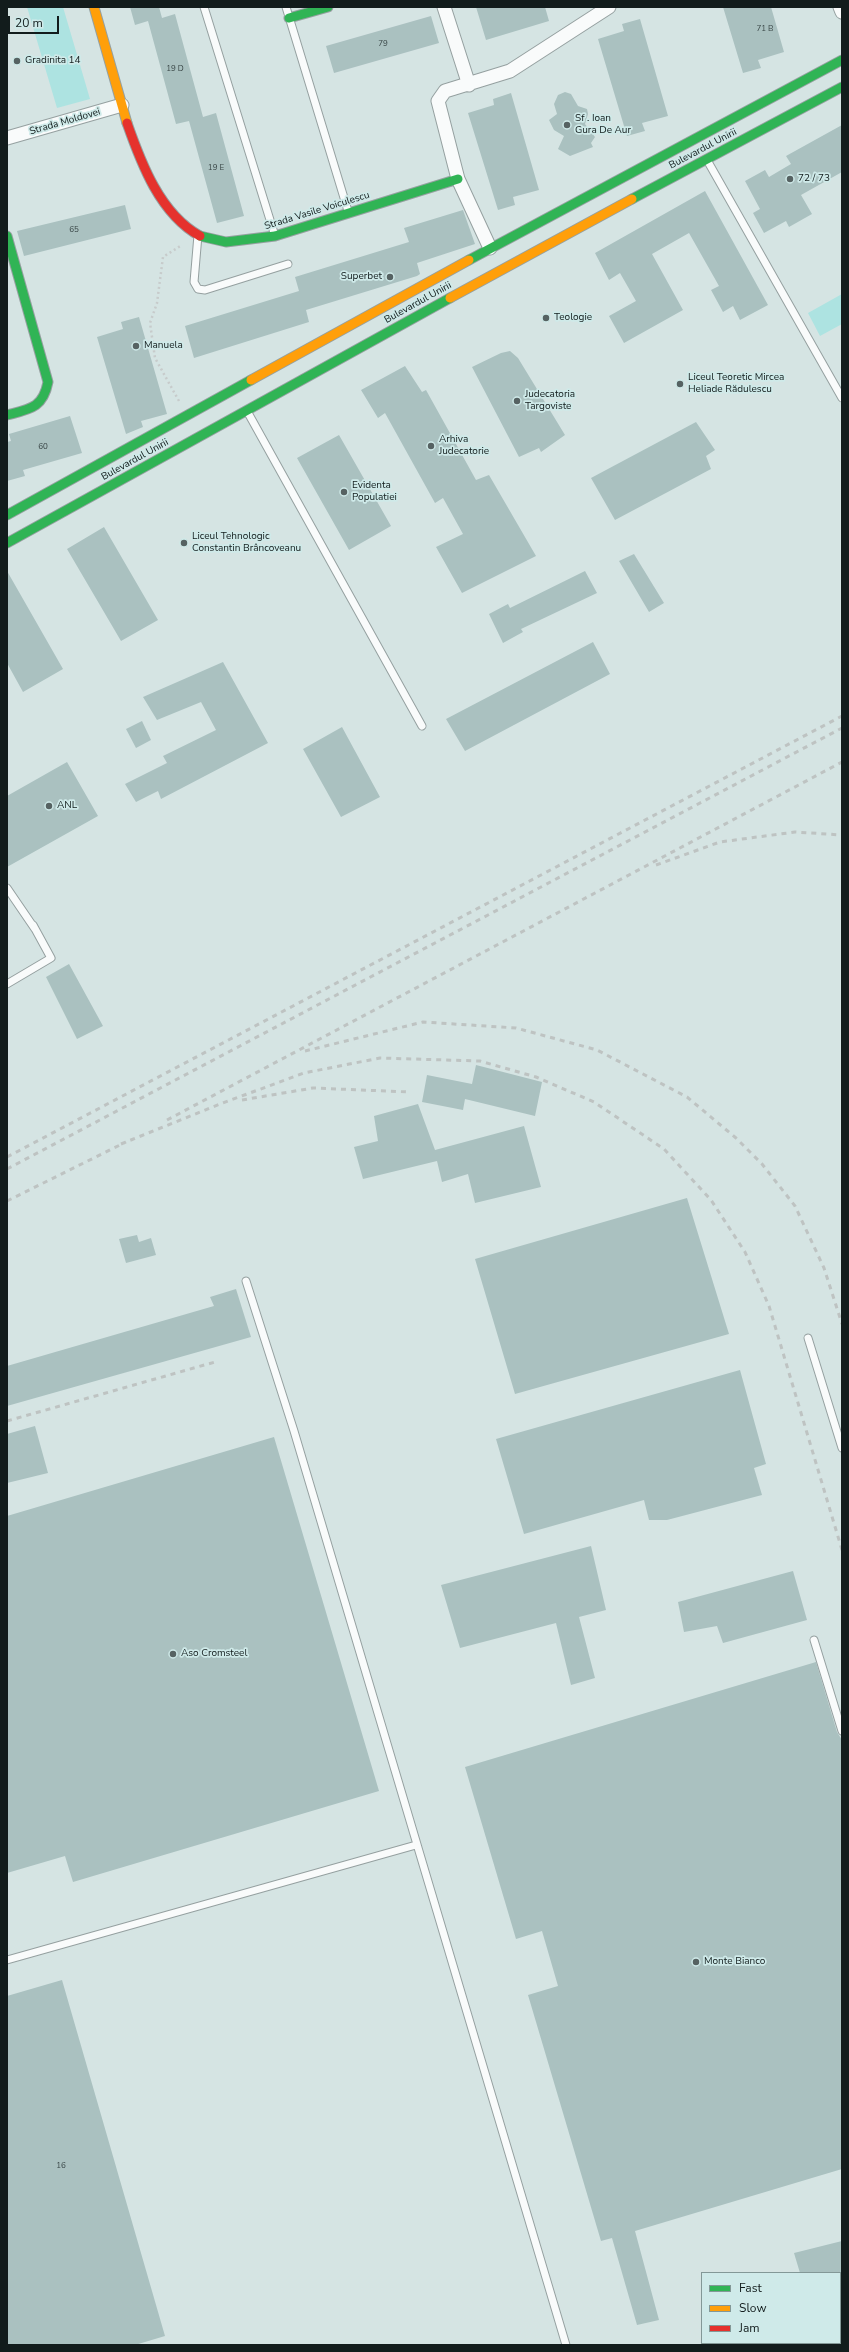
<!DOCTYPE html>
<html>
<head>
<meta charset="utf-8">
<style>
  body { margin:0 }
  #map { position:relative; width:849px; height:2352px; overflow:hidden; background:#d5e4e3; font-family:"Nunito Sans",sans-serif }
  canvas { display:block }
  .frame { position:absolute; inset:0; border:8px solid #121c1c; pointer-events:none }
  .legend { position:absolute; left:701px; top:2272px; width:140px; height:72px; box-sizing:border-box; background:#cfeae9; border:1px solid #839897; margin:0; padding:5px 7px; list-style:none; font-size:12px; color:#121c1c }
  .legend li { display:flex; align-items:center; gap:8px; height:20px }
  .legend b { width:20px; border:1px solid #839897 }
  .scale { position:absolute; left:8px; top:16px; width:51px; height:18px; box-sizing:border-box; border:2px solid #121c1c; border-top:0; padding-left:5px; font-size:12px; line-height:14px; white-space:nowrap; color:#121c1c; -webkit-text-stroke:3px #cfeae9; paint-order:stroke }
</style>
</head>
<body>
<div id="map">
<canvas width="849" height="2352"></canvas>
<div class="frame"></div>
<ul class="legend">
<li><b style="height:5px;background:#30b455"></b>Fast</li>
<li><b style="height:5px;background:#ff9f0a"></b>Slow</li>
<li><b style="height:5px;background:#e5322d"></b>Jam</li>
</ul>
<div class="scale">20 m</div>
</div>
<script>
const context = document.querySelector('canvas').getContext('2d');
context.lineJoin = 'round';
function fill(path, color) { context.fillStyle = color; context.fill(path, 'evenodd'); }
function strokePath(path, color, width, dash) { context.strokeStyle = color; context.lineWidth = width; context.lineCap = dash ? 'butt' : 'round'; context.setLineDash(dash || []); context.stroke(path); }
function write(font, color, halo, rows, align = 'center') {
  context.font = font + ' "Nunito Sans",sans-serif'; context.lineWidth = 3.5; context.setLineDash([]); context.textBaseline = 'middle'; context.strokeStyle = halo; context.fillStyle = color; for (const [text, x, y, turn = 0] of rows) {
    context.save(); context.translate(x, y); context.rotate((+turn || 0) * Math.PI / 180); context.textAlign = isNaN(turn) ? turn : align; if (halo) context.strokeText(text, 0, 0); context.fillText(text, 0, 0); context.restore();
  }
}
fill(new Path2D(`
  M27,7H63L90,99L57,108Z
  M842,294V324L820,336L808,313Z`), '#ade3e1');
fill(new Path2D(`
  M130,7H159L162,18L175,14L203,117L216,113L244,216L217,223L189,121L176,124L148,21L135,25Z
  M476,7H545L549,21L486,40Z
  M723,7H771L784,52L758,60L761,68L743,73Z
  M431,16L439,43L334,73L326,46Z
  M640,19L668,116L642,123L645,131L627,136L598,39L624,31L622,24Z
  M565,92L571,94L578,106L587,109L588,114L585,124L595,137L591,143L593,147L570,156L558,149L564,136L554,130L549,120L557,114L554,104L558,95Z
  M511,93L539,190L513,197L515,205L498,210L468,113L494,105L493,99Z
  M842,125V172L801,195L812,214L789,227L786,221L764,233L753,213L760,209L745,181L765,170L769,177L791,164L786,156Z
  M705,191L768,305L740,320L733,306L723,312L711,290L719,286L689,233L652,254L683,310L624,343L609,316L636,301L620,273L609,280L595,253Z
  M125,205L131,229L24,256L17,231Z
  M463,210L475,244L417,263L420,274L417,276L306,310L309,322L194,358L185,326L299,291L295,277L409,242L404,228Z
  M139,317L167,414L141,421L143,427L126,434L97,337L123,329L121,322Z
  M510,351L518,358L565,435L541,452L539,448L519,457L472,367L501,353Z
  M405,366L422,392L426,390L476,480L489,475L536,556L462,593L436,547L463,534L443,498L435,503L385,413L378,418L361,390Z
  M70,416L82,453L23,470L25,476L7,481V442L11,441L9,434Z
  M696,422L715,450L706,456L711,469L615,520L591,478Z
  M339,435L391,526L349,550L297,458Z
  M104,527L158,620L121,641L67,549Z
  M634,554L664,603L649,612L619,561Z
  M7,571L63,669L23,692L7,663Z
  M585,571L597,593L521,629L523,632L503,643L489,614L508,604L510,608Z
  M593,642L610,674L465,751L446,719Z
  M223,662L268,743L161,799L158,791L136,802L125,784L167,763L163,756L216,730L201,702L157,720L143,697Z
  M142,721L151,740L136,748L126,729Z
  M342,727L380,797L341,817L303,749Z
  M67,762L98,816L7,867V796Z
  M69,964L103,1026L77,1039L46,977Z
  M476,1065L542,1082L535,1116L465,1099L463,1110L422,1102L427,1075L472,1084Z
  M418,1104L435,1150L524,1126L541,1187L475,1203L468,1174L442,1182L437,1161L363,1179L354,1147L378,1141L374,1116Z
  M687,1198L729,1334L515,1394L475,1259Z
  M137,1235L139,1242L151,1238L156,1255L126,1263L119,1239Z
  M236,1289L251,1337L7,1406V1366L214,1306L210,1297Z
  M740,1370L766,1464L754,1468L762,1495L667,1520H649L644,1500L524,1534L496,1439Z
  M35,1426L48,1473L7,1483V1434Z
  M274,1437L379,1791L73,1882L65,1856L7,1873V1516Z
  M591,1546L606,1610L579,1617L595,1678L571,1685L556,1623L460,1648L441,1585Z
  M793,1571L807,1620L723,1643L717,1626L684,1632L678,1602Z
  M816,1662L837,1732L842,1740V2169L635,2231L659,2320L637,2325L612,2238L601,2241L528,1995L558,1986L542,1931L516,1939L465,1767Z
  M62,1980L165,2336L135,2345H7V1996Z
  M842,2241V2273H800L794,2253Z`), '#aac1c0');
const lane = new Path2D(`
  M204,7L275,236
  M286,7L348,211
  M707,160L842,398
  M198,235L194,282L198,289L205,290L288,264
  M247,411L422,726
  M7,888L35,929
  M7,984L51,958L33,925
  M246,1281L294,1431L566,2345
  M808,1338L842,1448
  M814,1640L842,1731
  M7,1960L416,1845`);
const street = new Path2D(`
  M444,7L469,85
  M840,7L842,12
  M7,138L122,105
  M490,248L458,179L438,101L445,91L510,71L609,7`);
const fast = new Path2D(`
  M289,18L328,7
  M632,199L842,87
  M7,236L48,382C43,408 30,409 7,415
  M200,236L226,242L275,236L458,179
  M469,260L842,60
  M7,515L251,380
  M7,543L450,298`);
const slow = new Path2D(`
  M94,7L127,123
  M450,298L632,199
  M251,380L469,260
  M840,2340H842`);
const jam = new Path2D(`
  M127,123C141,163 160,214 200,236
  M813,2345L824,2343`);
strokePath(lane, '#95a0a0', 9);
strokePath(street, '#95a0a0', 15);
strokePath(fast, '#95a0a0', 11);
strokePath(slow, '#95a0a0', 11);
strokePath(jam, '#95a0a0', 11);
strokePath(new Path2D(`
  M179,401L155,358L150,323L157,303L163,257L182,245`), '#c7cbcb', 2.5, [2, 3]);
strokePath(lane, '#f9fbfb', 7);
strokePath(street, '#f9fbfb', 13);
strokePath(fast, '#30b455', 9);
strokePath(slow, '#ff9f0a', 9);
strokePath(jam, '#e5322d', 9);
strokePath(new Path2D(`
  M656,865L720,842L795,832L842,835
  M305,1051L423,1022L516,1028L597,1050L687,1097L736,1138L762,1164L795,1206L824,1268L842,1324
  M242,1100L313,1088L410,1092
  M167,1120L842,762
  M121,1144L220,1104L304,1073L380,1058L480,1061L536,1077L594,1102L664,1149L711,1200L745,1252L769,1306L842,1550
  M7,1157L842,716
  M7,1169L842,728
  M7,1201L126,1142
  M7,1421L215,1362`), '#bec3c2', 3, [5, 5]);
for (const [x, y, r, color] of [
  [17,61,4,"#566262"],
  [567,125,4,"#566262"],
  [790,179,4,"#566262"],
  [390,277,4,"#566262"],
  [546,318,4,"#566262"],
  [136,346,4,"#566262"],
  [680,384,4,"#566262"],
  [517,401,4,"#566262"],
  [431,446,4,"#566262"],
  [344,492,4,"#566262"],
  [184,543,4,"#566262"],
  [49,806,4,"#566262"],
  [173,1654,4,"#566262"],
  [696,1962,4,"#566262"]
]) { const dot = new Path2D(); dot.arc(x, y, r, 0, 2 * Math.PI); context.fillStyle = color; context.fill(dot); strokePath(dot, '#cfeae9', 1.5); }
write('8px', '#384545', null, [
  ["71 B",765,29],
  ["79",383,44],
  ["19 D",175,69],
  ["19 E",216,168],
  ["65",74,230],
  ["60",43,447],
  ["16",61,2166]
]);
write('10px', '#121c1c', '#cfeae9', [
  ["Gradinita 14",25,61],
  ["Sf . Ioan",575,119],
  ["Gura De Aur",575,131],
  ["72 / 73",798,179],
  ["Superbet",382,277,"right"],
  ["Teologie",554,318],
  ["Manuela",144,346],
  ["Liceul Teoretic Mircea",688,378],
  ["Heliade Rădulescu",688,390],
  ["Judecatoria",525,395],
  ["Targoviste",525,407],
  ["Arhiva",439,440],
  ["Judecatorie",439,452],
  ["Evidenta",352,486],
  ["Populatiei",352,498],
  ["Liceul Tehnologic",192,537],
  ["Constantin Brâncoveanu",192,549],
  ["ANL",57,806],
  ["Aso Cromsteel",181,1654],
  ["Monte Bianco",704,1962]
], 'left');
write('10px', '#121c1c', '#cfeae9', [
  ["Strada Moldovei",65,122,-16],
  ["Bulevardul Unirii",703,149,-28],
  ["Strada Vasile Voiculescu",317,211,-17],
  ["Bulevardul Unirii",418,303,-29],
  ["Bulevardul Unirii",135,460,-29]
]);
</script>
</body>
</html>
